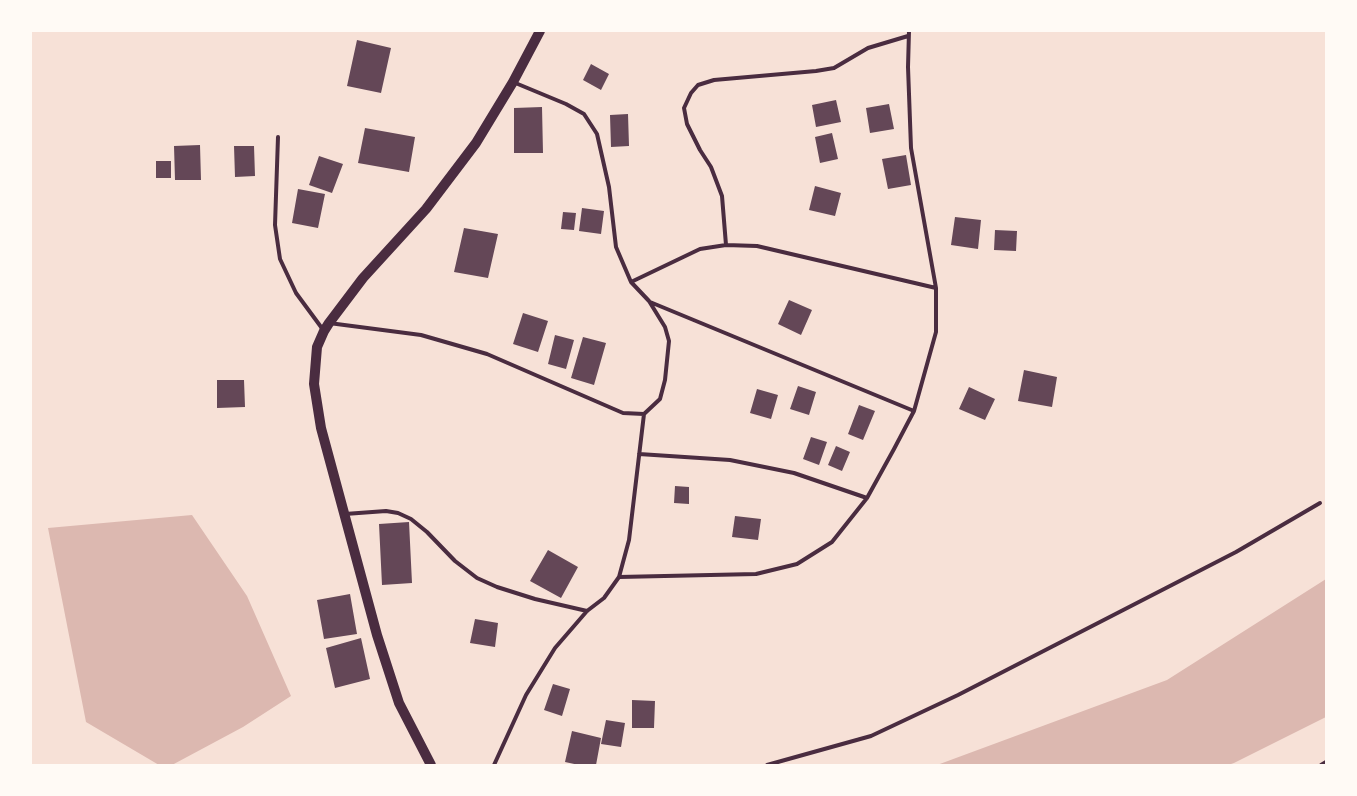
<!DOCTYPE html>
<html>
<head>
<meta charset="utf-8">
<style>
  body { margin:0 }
  #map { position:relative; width:1357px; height:796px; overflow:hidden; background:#f7e1d7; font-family:"Alegreya Sans",sans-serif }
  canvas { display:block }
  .frame { position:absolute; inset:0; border:32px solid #fffaf5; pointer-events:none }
</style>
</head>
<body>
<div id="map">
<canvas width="1357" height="796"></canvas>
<div class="frame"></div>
</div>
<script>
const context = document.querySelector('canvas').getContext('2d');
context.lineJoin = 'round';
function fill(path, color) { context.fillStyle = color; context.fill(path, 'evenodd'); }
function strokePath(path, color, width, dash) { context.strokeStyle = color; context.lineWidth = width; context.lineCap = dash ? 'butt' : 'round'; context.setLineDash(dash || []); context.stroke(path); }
fill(new Path2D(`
  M192,515L247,596L291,696L243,727L172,765H159L86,722L48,528Z
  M1326,579V717L1234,763L1228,765H937L1167,680Z`), '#dcb8b0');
fill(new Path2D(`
  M357,40L391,48L381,93L347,86Z
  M591,64L609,74L601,90L583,80Z
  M836,100L841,122L816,127L812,105Z
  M889,104L894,129L870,133L866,108Z
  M542,107L543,153H514V108Z
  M628,114L629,146L611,147L610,115Z
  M365,128L415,137L409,172L358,163Z
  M832,133L838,159L820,163L815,137Z
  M200,145L201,180H175L174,146Z
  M234,146H254L255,176L235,177Z
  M906,155L911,185L888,189L882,159Z
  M319,156L343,164L332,193L309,185Z
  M156,161H171V178H156Z
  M815,186L841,193L835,216L809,210Z
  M298,189L325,194L318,228L292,223Z
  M582,208L604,211L601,234L579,231Z
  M563,212L576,213L574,230L561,229Z
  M955,217L981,220L978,249L951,245Z
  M464,228L498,234L488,278L454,272Z
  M995,230L1017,231L1016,251L994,250Z
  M789,300L812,310L801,335L778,324Z
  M523,313L548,321L538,352L513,344Z
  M555,335L574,340L566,369L548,364Z
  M583,337L606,343L594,385L571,378Z
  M1024,370L1057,377L1052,407L1018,401Z
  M217,380H244L245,407L217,408Z
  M798,386L816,392L809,415L790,409Z
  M969,387L995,399L985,420L959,409Z
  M757,389L778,395L771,419L750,413Z
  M859,405L875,411L863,440L848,434Z
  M811,437L827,442L819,465L803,459Z
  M836,446L850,452L842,471L828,465Z
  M675,486L689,487V504L674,503Z
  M735,516L761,519L758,540L732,537Z
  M409,522L412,583L382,585L379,524Z
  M548,550L578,567L561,598L530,581Z
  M350,594L357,634L324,639L317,600Z
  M475,619L498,623L495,647L470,643Z
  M361,638L370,679L335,688L326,648Z
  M553,684L570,689L562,716L544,710Z
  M632,700L655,701L654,728H632Z
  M606,720L625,723L621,747L601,744Z
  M572,731L601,738L596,765H579L565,762Z`), '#644757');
strokePath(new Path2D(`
  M278,137L275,225L280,259L296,293L324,331
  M726,245L722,196L711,167L700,150L687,124L684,108L691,93L698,85L714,80L816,71L834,68L868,48L908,36
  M631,282L700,249L726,245L757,246L936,288
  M650,302L914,411
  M329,323L421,335L487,354L623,413L644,414L660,399L665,380L669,341L665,327L649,301L631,282L616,247L609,187L597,134L584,114L566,104L513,82
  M639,454L730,460L794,473L867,498
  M345,514L386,511L398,513L411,519L427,532L455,561L477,578L497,587L535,599L587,611
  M619,577L756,574L797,564L832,542L867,498L894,449L914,411L936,332V288L911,148L908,67L909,31
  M494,765L526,695L555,648L587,611L604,598L619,577L629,540L644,414
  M767,765L871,736L958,695L1236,552L1320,503
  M1321,765L1326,762`), '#4a2c40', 4);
strokePath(new Path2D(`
  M431,765L399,703L377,635L321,428L314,384L317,347L324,331L329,323L363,278L426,209L476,143L513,82L540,31`), '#4a2c40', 10);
</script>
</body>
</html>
